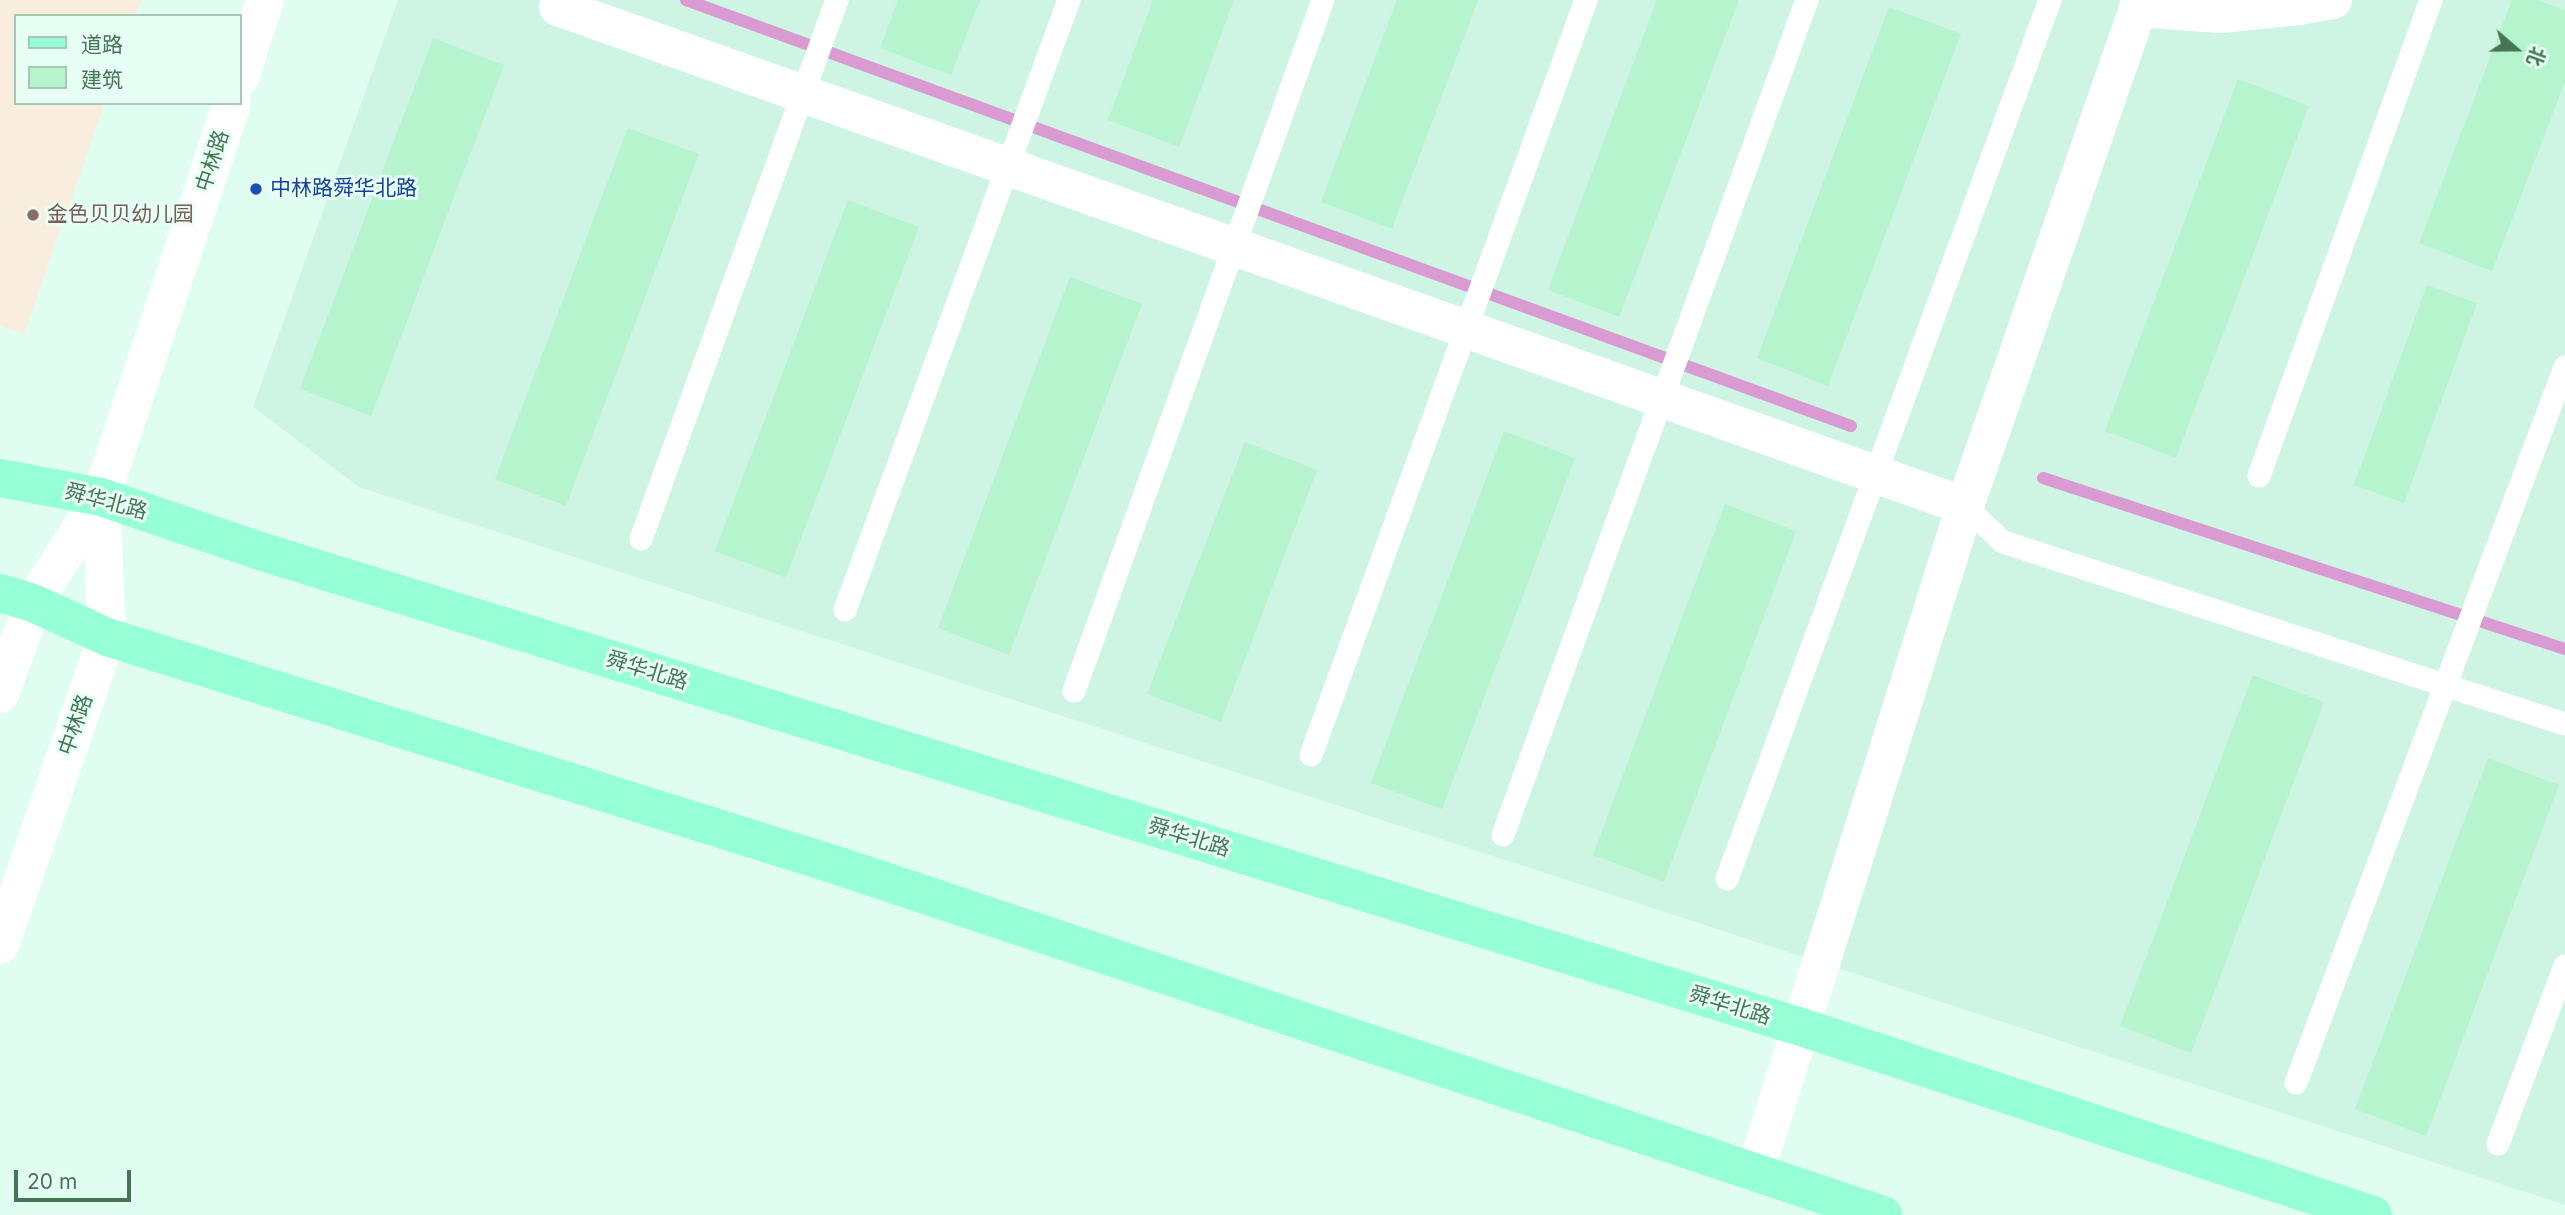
<!DOCTYPE html>
<html>
<head>
<meta charset="utf-8">
<style>
  body { margin:0 }
  #map { position:relative; width:2565px; height:1215px; overflow:hidden; background:#e0fdf1; font-family:Inter,"Noto Sans SC",sans-serif }
  canvas { display:block }
  .legend { position:absolute; left:14px; top:14px; width:228px; height:91px; box-sizing:border-box; background:#e8fff5; border:2px solid #a7c8b5; margin:0; padding:9px 12px; list-style:none; font-size:21px; color:#467556 }
  .legend li { display:flex; align-items:center; gap:14px; height:35px }
  .legend b { width:35px; border:2px solid #a7c8b5 }
  .north { position:absolute; left:2481px; top:14px; width:70px; height:70px; -webkit-text-stroke:5px #e8fff5; paint-order:stroke; rotate:110deg; font-size:19px; font-weight:700; line-height:28px; text-align:center; color:#467556 }
  .north::after { content:''; display:block; margin:auto; width:24px; height:32px; background:#467556; clip-path:polygon(50% 0,100% 100%,50% 72%,0 100%) }
  .scale { position:absolute; left:14px; top:1170px; width:117px; height:32px; box-sizing:border-box; border:4px solid #467556; border-top:0; padding-left:9px; font-size:21px; line-height:24px; white-space:nowrap; color:#467556; -webkit-text-stroke:5px #e8fff5; paint-order:stroke }
</style>
</head>
<body>
<div id="map">
<canvas width="2565" height="1215"></canvas>
<ul class="legend">
<li><b style="height:9px;background:#96ffd5"></b>道路</li>
<li><b style="height:19px;background:#b6f4cd"></b>建筑</li>
</ul>
<div class="north">北</div>
<div class="scale">20 m</div>
</div>
<script>
const context = document.querySelector('canvas').getContext('2d');
context.lineJoin = 'round';
function fill(path, color) { context.fillStyle = color; context.fill(path, 'evenodd'); }
function strokePath(path, color, width, dash) { context.strokeStyle = color; context.lineWidth = width; context.lineCap = dash ? 'butt' : 'round'; context.setLineDash(dash || []); context.stroke(path); }
function write(font, color, halo, rows, align = 'center') {
  context.font = font + ' Inter,"Noto Sans SC",sans-serif'; context.lineWidth = 6; context.setLineDash([]); context.textBaseline = 'middle'; context.strokeStyle = halo; context.fillStyle = color; for (const [text, x, y, turn = 0] of rows) {
    context.save(); context.translate(x, y); context.rotate((+turn || 0) * Math.PI / 180); context.textAlign = isNaN(turn) ? turn : align; if (halo) context.strokeText(text, 0, 0); context.fillText(text, 0, 0); context.restore();
  }
}
fill(new Path2D(`
  M398,0H2565V1205L359,487L253,407Z`), '#cef5e3');
fill(new Path2D(`
  M0,0H142L136,16H16V103H105L24,334L0,326Z`), '#f9eedd');
strokePath(new Path2D(`
  M686,0L1851,426
  M2043,478L2565,649`), '#da9ad2', 12);
fill(new Path2D(`
  M898,0H980L951,75L880,48Z
  M1153,0H1234L1179,147L1108,120Z
  M1397,0H1478L1392,229L1321,202Z
  M1657,0H1739L1619,317L1548,290Z
  M2512,0H2538L2565,10V82L2492,271L2419,243Z
  M1889,7L1961,34L1828,386L1757,358Z
  M433,38L504,65L371,416L300,389Z
  M2238,79L2309,106L2176,458L2105,431Z
  M628,128L699,154L566,506L495,479Z
  M848,200L919,227L786,578L715,551Z
  M1070,277L1142,304L1009,655L938,628Z
  M2427,285L2477,303L2404,503L2354,485Z
  M1504,431L1575,458L1442,809L1371,783Z
  M1245,442L1317,470L1221,722L1147,694Z
  M1725,504L1796,531L1664,882L1593,855Z
  M2253,675L2324,702L2191,1053L2120,1026Z
  M2488,758L2559,785L2426,1136L2355,1109Z`), '#b6f4cd');
strokePath(new Path2D(`
  M2259,476L2431,0
  M1965,506L2003,542L2565,724
  M641,539L837,0
  M845,610L1069,0
  M1074,691L1323,0
  M1311,755L1586,0
  M1503,835L1807,0
  M1727,879L2050,0
  M2296,1083L2565,367
  M2498,1144L2565,966`), '#fff', 23);
strokePath(new Path2D(`
  M561,0L558,7L1965,506
  M2138,8L2220,14L2299,6L2333,0`), '#fff', 38);
strokePath(new Path2D(`
  M240,78L265,0
  M0,694L33,603L101,497L232,103
  M0,945L107,637L101,497
  M1755,1173L1965,506L2141,0`), '#fff', 38);
strokePath(new Path2D(`
  M0,478L101,497L263,552L1801,1027L2373,1215
  M0,593L33,603L107,637L842,867L1883,1215`), '#96ffd5', 38);
for (const [x, y, r, color] of [
  [256,189,7,"#1a4fb4"],
  [33,215,7,"#8d6e63"]
]) { const dot = new Path2D(); dot.arc(x, y, r, 0, 2 * Math.PI); context.fillStyle = color; context.fill(dot); strokePath(dot, '#e8fff5', 2.5); }
write('21px', '#467556', '#e8fff5', [
  ["中林路",213,161,-72],
  ["舜华北路",106,502,15],
  ["舜华北路",647,671,17],
  ["中林路",76,725,-71],
  ["舜华北路",1189,838,17],
  ["舜华北路",1730,1006,17]
]);
write('21px', '#164399', '#e8fff5', [
  ["中林路舜华北路",270,189]
], 'left');
write('21px', '#785e54', '#e8fff5', [
  ["金色贝贝幼儿园",47,215]
], 'left');
</script>
</body>
</html>
